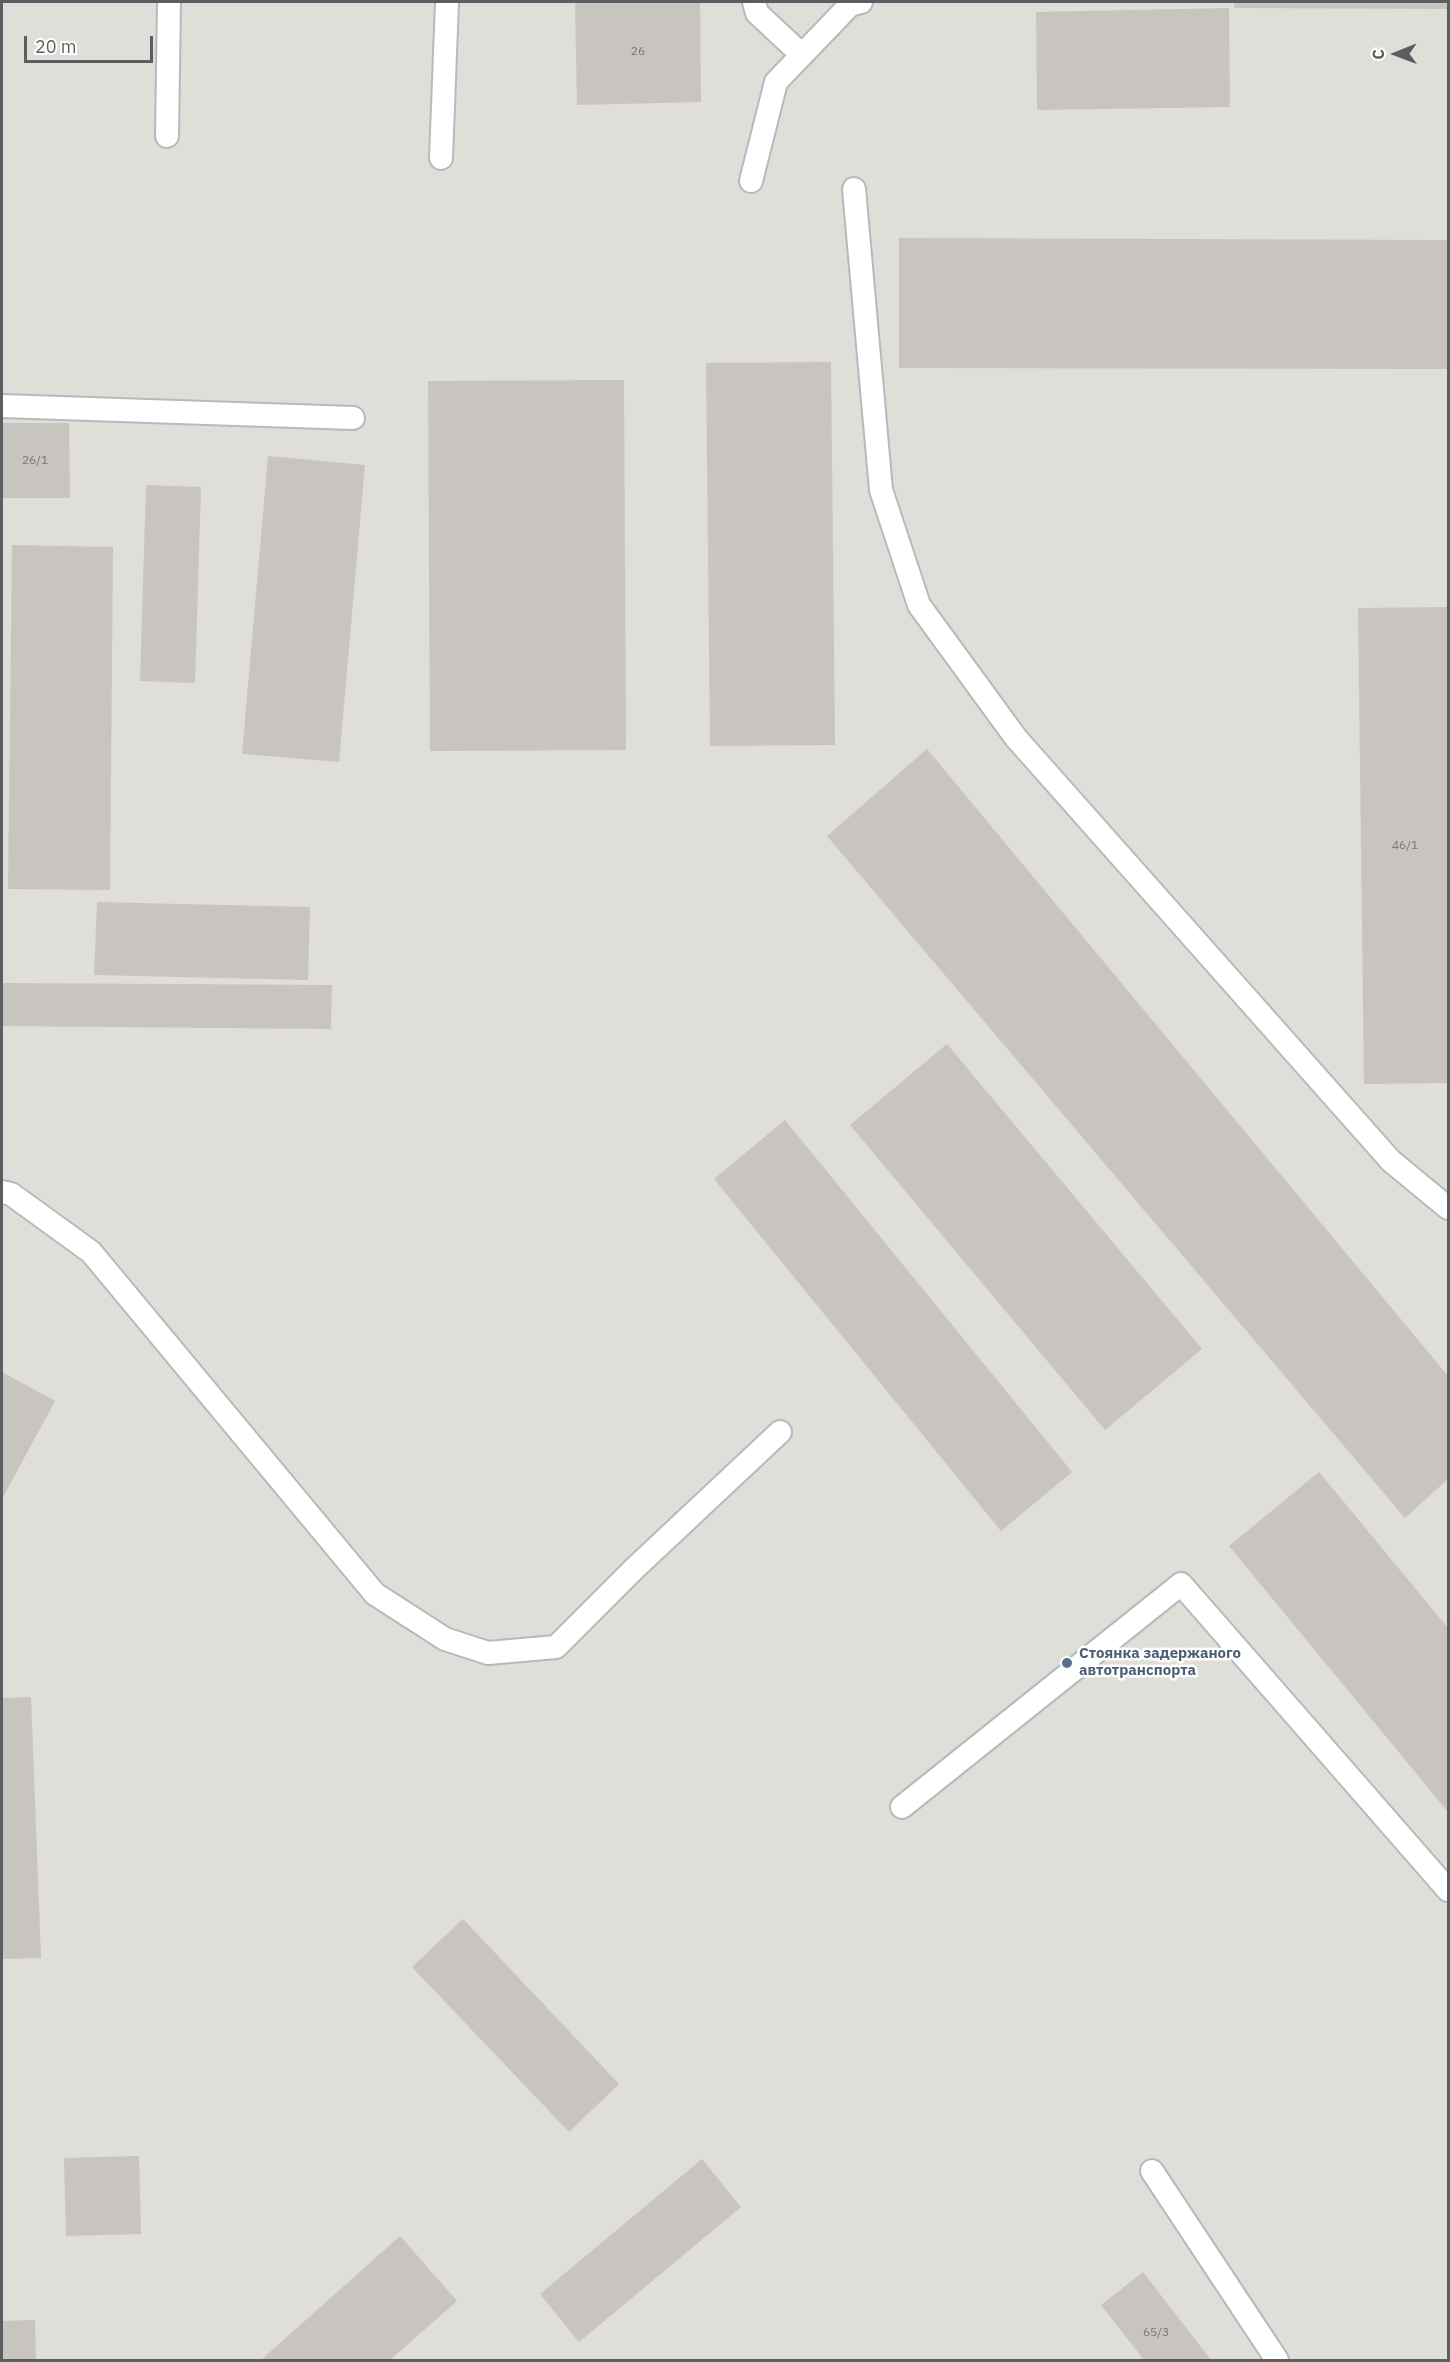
<!DOCTYPE html>
<html>
<head>
<meta charset="utf-8">
<style>
  body { margin:0 }
  #map { position:relative; width:1450px; height:2362px; overflow:hidden; background:#ecebe1; font-family:"IBM Plex Sans",sans-serif }
  canvas { display:block }
  .frame { position:absolute; inset:0; border:3px solid #5a5d62; pointer-events:none }
  .north { position:absolute; left:1366px; top:24px; width:60px; height:60px; -webkit-text-stroke:4px #fff; paint-order:stroke; rotate:269deg; font-size:16px; font-weight:700; line-height:24px; text-align:center; color:#5a5d62 }
  .north::after { content:''; display:block; margin:auto; width:21px; height:27px; background:#5a5d62; clip-path:polygon(50% 0,100% 100%,50% 72%,0 100%) }
  .scale { position:absolute; left:24px; top:36px; width:129px; height:27px; box-sizing:border-box; border:3px solid #5a5d62; border-top:0; padding-left:8px; font-size:18px; line-height:21px; white-space:nowrap; color:#5a5d62; -webkit-text-stroke:4px #fff; paint-order:stroke }
</style>
</head>
<body>
<div id="map">
<canvas width="1450" height="2362"></canvas>
<div class="frame"></div>
<div class="north">С</div>
<div class="scale">20 m</div>
</div>
<script>
const context = document.querySelector('canvas').getContext('2d');
context.lineJoin = 'round';
function fill(path, color) { context.fillStyle = color; context.fill(path, 'evenodd'); }
function strokePath(path, color, width, dash) { context.strokeStyle = color; context.lineWidth = width; context.lineCap = dash ? 'butt' : 'round'; context.setLineDash(dash || []); context.stroke(path); }
function write(font, color, halo, rows, align = 'center') {
  context.font = font + ' "IBM Plex Sans",sans-serif'; context.lineWidth = 5; context.setLineDash([]); context.textBaseline = 'middle'; context.strokeStyle = halo; context.fillStyle = color; for (const [text, x, y, turn = 0] of rows) {
    context.save(); context.translate(x, y); context.rotate((+turn || 0) * Math.PI / 180); context.textAlign = isNaN(turn) ? turn : align; if (halo) context.strokeText(text, 0, 0); context.fillText(text, 0, 0); context.restore();
  }
}
fill(new Path2D(`
  M2,2H1448V2360H2Z`), '#e0ded9');
fill(new Path2D(`
  M575,2H700L701,102L577,105Z
  M1234,2H1448V9L1234,8Z
  M1229,8L1230,107L1037,110L1036,12Z
  M899,238L1448,240V369L899,368Z
  M831,362L835,745L710,746L706,363Z
  M624,380L626,750L430,751L428,381Z
  M2,423H69L70,498H2Z
  M268,456L365,465L339,762L242,754Z
  M146,485L201,487L195,683L140,681Z
  M12,545L113,547L110,890L8,889Z
  M1448,607V1083L1364,1084L1358,608Z
  M927,749L1448,1376V1479L1405,1518L827,836Z
  M97,902L310,907L308,980L94,975Z
  M2,983L332,985L331,1029L2,1026Z
  M947,1044L1202,1349L1105,1430L850,1125Z
  M785,1120L1072,1472L1001,1531L714,1179Z
  M2,1372L55,1401L2,1499Z
  M1319,1472L1448,1628V1812L1229,1546Z
  M31,1697L41,1958L2,1959V1698Z
  M463,1919L619,2084L569,2132L412,1967Z
  M139,2156L141,2234L66,2236L64,2158Z
  M702,2159L741,2207L579,2342L540,2294Z
  M400,2236L457,2301L390,2360H261Z
  M1143,2272L1211,2360H1144L1101,2305Z
  M35,2320L36,2360H2V2321Z`), '#c8c4bf');
const lane = new Path2D(`
  M754,2L757,13L802,55
  M167,136L169,2
  M441,158L447,2
  M751,181L776,82L850,5L861,2
  M854,189L881,490L919,605L1016,738L1391,1161L1448,1208
  M2,406L353,418
  M2,1192L11,1194L91,1252L375,1594L445,1639L488,1653L556,1647L634,1569L780,1432
  M902,1807L1181,1584L1448,1890
  M1152,2171L1277,2360`);
strokePath(lane, '#b7b9be', 26);
strokePath(lane, '#fff', 22);
for (const [x, y, r, color] of [
  [1067,1663,6,"#5c6f8a"]
]) { const dot = new Path2D(); dot.arc(x, y, r, 0, 2 * Math.PI); context.fillStyle = color; context.fill(dot); strokePath(dot, '#fff', 2); }
write('12px', '#767779', null, [
  ["26",638,52],
  ["26/1",35,461],
  ["46/1",1405,846],
  ["65/3",1156,2333]
]);
write('bold 15px', '#4e5e75', '#fff', [
  ["Стоянка задержаного",1079,1654],
  ["автотранспорта",1079,1671]
], 'left');
</script>
</body>
</html>
